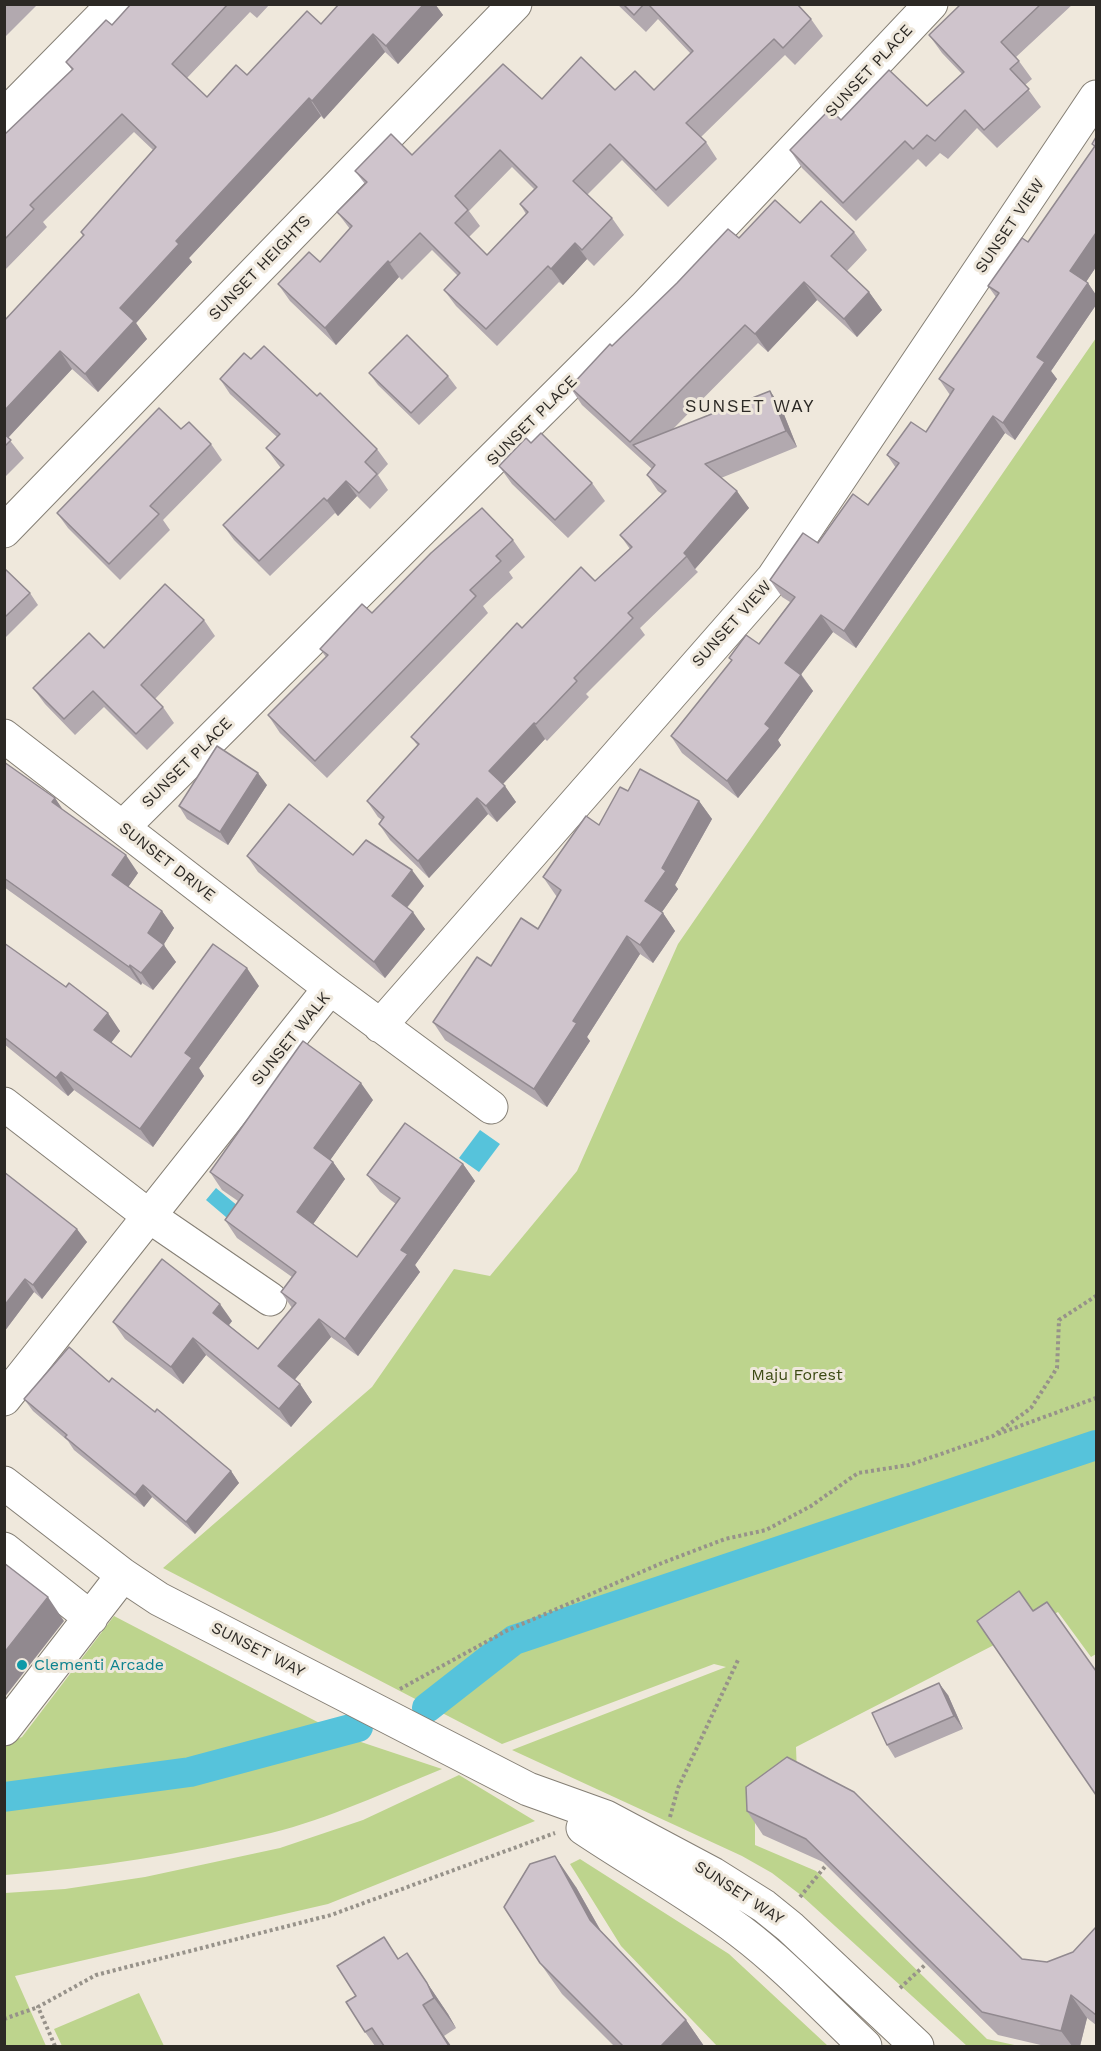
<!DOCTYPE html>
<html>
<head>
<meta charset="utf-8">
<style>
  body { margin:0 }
  #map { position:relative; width:1101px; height:2051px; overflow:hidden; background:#efe8dc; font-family:"Work Sans",sans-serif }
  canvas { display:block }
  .frame { position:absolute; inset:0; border:6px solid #2c2925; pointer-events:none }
</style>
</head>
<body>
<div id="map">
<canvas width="1101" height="2051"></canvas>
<div class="frame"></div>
</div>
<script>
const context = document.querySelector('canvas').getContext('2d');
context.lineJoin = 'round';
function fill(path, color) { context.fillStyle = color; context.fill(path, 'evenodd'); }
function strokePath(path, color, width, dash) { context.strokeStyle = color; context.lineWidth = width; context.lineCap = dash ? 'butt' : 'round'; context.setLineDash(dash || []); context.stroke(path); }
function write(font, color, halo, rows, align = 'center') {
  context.font = font + ' "Work Sans",sans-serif'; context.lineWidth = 6; context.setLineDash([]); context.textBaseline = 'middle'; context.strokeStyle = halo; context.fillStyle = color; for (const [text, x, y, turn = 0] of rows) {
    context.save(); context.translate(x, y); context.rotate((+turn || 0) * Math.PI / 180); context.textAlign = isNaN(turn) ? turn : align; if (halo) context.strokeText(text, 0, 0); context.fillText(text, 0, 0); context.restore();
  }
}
fill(new Path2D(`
  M1096,338V1654L1091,1657L1058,1612L796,1747L797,1774L755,1807V1845L816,1871L987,2039L1019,2046H967L802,1896L772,1873L742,1856L512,1750L726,1667L714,1664L502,1744L163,1568L372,1387L454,1269L490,1276L577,1171L678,944Z
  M114,1616L331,1729L188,1767L5,1793L4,1745L22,1737Z
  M343,1736L442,1769C388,1791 328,1819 271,1833C184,1854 94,1868 5,1875V1804L194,1778Z
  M459,1775L535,1821L328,1904L15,1976L46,2046H5V1893L65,1889L145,1877L280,1848L363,1820Z
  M580,1859L729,1954L828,2046H717L621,1946L570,1864Z
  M139,1993L164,2046H62L54,2029Z`), '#bdd48d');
fill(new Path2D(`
  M480,1130L500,1144L479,1172L459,1158Z
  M216,1188L244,1211L233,1223L206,1200Z`), '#56c3db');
strokePath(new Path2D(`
  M427,1708L514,1640L1096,1445
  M4,1797L190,1772L358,1727`), '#56c3db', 30);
const minor = new Path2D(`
  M4,116L114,4
  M4,531L515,4
  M4,736L330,988L491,1107
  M123,827L644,308L931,4
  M380,1026L773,578L1096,97
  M4,1104L149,1216L270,1299
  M4,1399L330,988
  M4,1483L123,1575L159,1599L528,1789L606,1817L713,1874L764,1906L790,1927L917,2046
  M4,1549L91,1618
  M4,1729L123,1575
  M583,1828C635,1863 690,1893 740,1931C785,1965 824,2007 865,2046`);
strokePath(minor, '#857f75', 35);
strokePath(new Path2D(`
  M998,1434L1096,1398
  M400,1689L506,1631L662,1563L725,1539L766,1530L811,1506L858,1473L909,1465L993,1436L1031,1408L1057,1368L1059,1320L1096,1296
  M670,1817L678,1788L738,1660
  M800,1897L828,1863
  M900,1988L926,1964
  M4,2019L38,2007
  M55,2046L38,2007L96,1975L331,1915L555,1833`), '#97928a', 4, [3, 3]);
strokePath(minor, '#fff', 33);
fill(new Path2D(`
  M4,4H38L4,38Z
  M131,4H270L257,18L250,12L187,78L207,97L247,75L321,24L339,4H435L443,15L398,64L385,52L324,119L321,116L189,258L192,262L136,323L147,339L98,392L72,369L8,438L24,458L4,478V321L83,236L81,232L153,150L134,132L43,222L47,227L4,271V135L72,70L66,62L112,25Z
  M617,4H797L811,19L823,36L795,65L785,55L701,137L706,142L717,159L668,207L622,160L587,195L612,218L624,235L594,266L587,259L563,285L559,282L497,346L456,306L444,290L458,276L432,250L402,280L399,277L336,345L290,301L278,284L320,262L350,229L337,212L365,184L355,171L412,155L542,99L615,90H654L691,54L658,19L646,32ZM512,167L534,189L520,204L526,214L487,255L469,237L480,226L469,211Z
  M962,4H1073L1016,57L1032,79L1025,85L1041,107L997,148L977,128L948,159L940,153L926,167L918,159L856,221L802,168L790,150L841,120L927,106L962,74L942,53L929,35Z
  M1096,137V267L1086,282L1088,283L1096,295V305L1051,371L1057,379L1015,440L1005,433L856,648L833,632L801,674L813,691L778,740L781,745L738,798L682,753L671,736L732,661L729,658L759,644L790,602L782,597L770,580L868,505L896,468L887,455L926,432L950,395L939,379L996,297L988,286L1028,242L1094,147L1092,144Z
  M800,223L854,232L867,250L847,271L869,292L882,310L857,337L817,300L768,352L758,343L672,430L770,391L781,407L797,447L721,478L749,508L695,569L698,572L640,628L645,635L586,694L589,697L547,741L545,739L503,784L516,802L497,822L488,814L429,878L390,840L379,824L382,820L378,817L367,801L418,746L411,737L522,628L595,581L630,549L620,535L662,494L658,491L647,475L652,469L582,405L570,387L612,346L739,238Z
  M251,359L317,396L377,449L388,464L378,475L388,490L370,509L357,496L338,516L335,513L270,576L234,540L223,525L281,468L277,463L266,448L277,437L230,394L220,379Z
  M369,373L448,376L457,388L419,425L378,385Z
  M181,429L211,444L222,460L163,520L170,530L120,580L68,528L57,513Z
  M531,443L592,483L605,501L568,538L512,484L499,466Z
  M513,540L525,557L509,572L513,578L483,606L488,613L327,778L280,733L268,715L326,657L320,649L372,613Z
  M4,568L30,593L38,605L4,639Z
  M204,620L215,636L155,699L163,707L174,723L147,750L104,707L75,735L45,704L33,688L104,648Z
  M4,762L55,798L63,810L138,873L128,887L162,911L174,928L163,945L176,962L153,990L142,983L141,985L4,887Z
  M267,785L228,845L187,819L179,806Z
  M628,791L699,801L712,819L675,885L678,889L662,912L675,931L653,963L640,954L587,1037L590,1041L547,1107L445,1040L433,1022L491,966L538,929L557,897L543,877L599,825Z
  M353,855L424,886L407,908L425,929L385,978L258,872L247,856Z
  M4,943L120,1031L111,1043L131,1057L259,986L199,1068L204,1076L153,1147L74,1090L68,1096L4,1044Z
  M373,1100L330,1160L333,1162L345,1179L313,1224L357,1257L396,1204L380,1192L367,1175L463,1164L475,1181L415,1265L420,1272L358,1356L331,1337L294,1380L300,1384L312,1402L291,1427L206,1355L183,1384L125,1339L113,1322L232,1321L229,1325L258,1349L292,1308L281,1292L292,1277L237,1238L225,1220L238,1201L222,1190L210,1172Z
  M4,1172L87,1242L42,1299L34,1292L4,1332Z
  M109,1382L231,1471L239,1483L195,1534L152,1497L144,1507L74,1450L68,1441L33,1411L24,1399Z
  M948,1695L963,1729L895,1758L887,1745Z
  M787,1757L1022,1959L1047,1962L1073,1952L1096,1927V2025L1087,2018L1080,2046H1045L998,2035L823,1862L763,1835L747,1811Z
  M576,1887L601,1931L686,2020L704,2046H614L562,1994L540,1963Z
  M407,1953L448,2014L456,2028L444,2036L451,2046H375L365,2032L356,1996L399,1958Z`), '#b2a9af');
fill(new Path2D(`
  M424,4H435L443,15L398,64L386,46Z
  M373,34L385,52L324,119L312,101Z
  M309,98L321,116L189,258L192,262L136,323L147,339L98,392L85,374L120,308L176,241Z
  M1096,233V267L1082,288L1070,271Z
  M575,243L587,259L563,285L551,269Z
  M388,261L399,277L336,345L325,328Z
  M804,282L817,300L768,352L755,334Z
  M1088,283L1096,295V305L1051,371L1057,379L1015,440L1003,423L1037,357Z
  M869,292L882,310L857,337L844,319Z
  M60,351L72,369L5,441L4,411Z
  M770,391L781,407L797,447L786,431Z
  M993,416L1005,433L856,648L844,631Z
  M346,481L357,496L338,516L327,501Z
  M737,491L749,508L695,569L684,553Z
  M821,615L833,632L797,680L785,663Z
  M801,675L813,691L778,740L781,745L738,798L727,781L765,724Z
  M534,723L545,739L500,787L489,771Z
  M258,773L267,785L228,845L220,832Z
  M505,786L516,802L497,822L486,806Z
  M55,798L67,816L52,802Z
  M477,798L488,814L429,878L418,861Z
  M699,801L712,819L675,885L678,889L657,919L645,901L662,868Z
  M126,855L138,873L124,893L112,875Z
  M412,870L424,886L403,912L392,896Z
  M162,911L174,928L161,949L164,945L176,962L153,990L141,973L148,933Z
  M413,912L425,929L385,978L374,962Z
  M663,913L675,931L653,963L640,945Z
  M627,936L640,954L587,1037L590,1041L547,1107L534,1089L573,1021Z
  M130,965L142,983L141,985L129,967Z
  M247,968L259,986L199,1068L204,1076L153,1147L140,1129L185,1053Z
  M108,1013L120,1031L107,1048L94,1030Z
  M61,1072L74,1090L68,1096L56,1078Z
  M361,1083L373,1100L326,1166L314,1148Z
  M333,1162L345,1179L309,1230L297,1212Z
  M463,1164L475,1181L415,1265L420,1272L358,1356L345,1339L401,1250Z
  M77,1229L87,1242L42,1299L33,1285Z
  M25,1279L34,1292L4,1332V1306Z
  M220,1304L232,1321L225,1330L213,1313Z
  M319,1319L331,1337L291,1384L278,1366Z
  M193,1338L206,1355L183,1384L171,1367Z
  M300,1384L312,1402L291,1427L279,1409Z
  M231,1471L239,1483L195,1534L186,1522Z
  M143,1485L152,1497L144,1507L135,1495Z
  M48,1597L64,1621L4,1698V1653Z
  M939,1683L948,1695L963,1729L954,1716Z
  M555,1856L576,1887L612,1951L590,1920Z
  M407,1953L448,2014L456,2028L434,1998Z
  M1071,1995L1087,2018L1080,2046H1072L1061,2031Z
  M423,2005L444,2036L451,2046H449Z
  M686,2020L704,2046H661Z`), '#91898f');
const building = new Path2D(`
  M131,4H228L172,64L207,97L236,65L247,75L307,11L321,24L339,4H424L386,46L373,34L312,101L309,98L176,241L179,244L120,308L134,321L85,374L60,351L4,411V321L84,235L81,232L156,147L122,114L30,205L34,209L4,240V135L73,69L66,62L106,20L112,25Z
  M623,4H644L634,15Z
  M648,4H797L811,19L783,48L774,39L686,123L706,142L656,190L610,144L573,181L612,218L582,250L575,243L551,269L548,266L486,329L444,290L460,273L420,233L390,263L388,261L325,328L278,284L309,252L320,262L352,226L337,212L367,182L355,171L391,134L412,155L503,64L542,99L581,57L615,90L635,71L654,90L693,51ZM500,150L537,187L520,204L528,212L487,255L455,223L468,210L455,196Z
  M961,4H1041L1001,42L1019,61L1010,69L1029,89L984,130L965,110L935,141L927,135L913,149L905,141L843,203L790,150L830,109L841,120L889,70L927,106L964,72L929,35Z
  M1096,137V233L1070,271L1088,283L1037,357L1045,362L1003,423L993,416L844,631L821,615L785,663L801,675L765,724L770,728L727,781L671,736L732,660L729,658L746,635L759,644L795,597L770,580L803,533L818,543L853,494L868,505L899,463L887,455L911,422L926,432L954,389L939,379L999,293L988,286L1022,238L1028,242L1095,146L1092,144Z
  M775,200L800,223L821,201L854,232L831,256L869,292L844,319L804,282L755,334L745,325L630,442L570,387L610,344L612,346L677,283L728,229L739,238Z
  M407,335L448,376L411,413L369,373Z
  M264,346L317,396L320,393L377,449L365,462L377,474L359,493L346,481L327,501L324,498L259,561L223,525L284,465L266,448L280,434L220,379L244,353L251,359Z
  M770,391L786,431L705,464L737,491L684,553L687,556L628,613L633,618L574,678L577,681L536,724L534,723L489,771L505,786L486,806L477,798L418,861L379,824L384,817L367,801L419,744L411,737L517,623L522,628L581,567L595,581L632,547L620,535L666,491L647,475L655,465L633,445Z
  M159,408L181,429L189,422L211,444L150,506L159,514L109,564L57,513Z
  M541,433L592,483L555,520L499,466L526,438L531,443Z
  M4,434L11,440L4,447Z
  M482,508L513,540L496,556L501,561L470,590L476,596L315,761L268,715L328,655L320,649L362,604L372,613L431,553Z
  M4,568L30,593L4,618Z
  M165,584L204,620L141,685L163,707L136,734L93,691L64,719L33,688L89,633L104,648Z
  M217,746L258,773L220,832L179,806Z
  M4,762L55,798L52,802L126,855L112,875L162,911L148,933L164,945L141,973L130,965L129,967L4,878Z
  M640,769L699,801L662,868L666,871L645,901L663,913L640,945L627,936L573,1021L577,1023L534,1089L433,1022L477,957L491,966L521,918L538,929L561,890L543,877L586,816L599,825L620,787L628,791Z
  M289,804L353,855L366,840L412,870L392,896L413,912L374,962L247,856Z
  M4,943L66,987L69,983L108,1013L94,1030L131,1057L213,944L247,968L185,1053L192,1058L140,1129L61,1072L56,1078L4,1037Z
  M303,1041L361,1083L314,1148L333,1162L297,1212L357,1257L400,1198L367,1175L405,1123L463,1164L401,1250L408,1254L345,1339L319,1319L278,1366L300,1384L279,1409L193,1338L171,1367L113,1322L162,1259L220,1304L213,1313L258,1349L296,1303L281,1292L296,1272L225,1220L243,1195L210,1172Z
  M4,1172L77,1229L33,1285L25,1279L4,1306V1222L5,1221H4Z
  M69,1347L109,1382L112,1378L155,1412L157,1409L231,1471L186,1522L143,1485L135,1495L65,1437L67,1435L24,1399Z
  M4,1563L48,1597L4,1653Z
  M1019,1591L1033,1611L1047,1602L1096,1671V1795L977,1621Z
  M939,1683L954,1716L887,1745L872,1713Z
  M787,1757L854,1792L1022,1959L1047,1962L1073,1952L1096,1927V2015L1071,1995L1061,2031L982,2012L806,1839L747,1811L746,1787Z
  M555,1856L590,1920L686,2020L661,2046H623L540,1963L504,1907L530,1864Z
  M384,1937L398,1959L407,1953L427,1983L434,1998L423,2005L449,2046H384L372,2028L365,2032L346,2002L356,1996L337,1966Z`);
fill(building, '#cfc4cc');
strokePath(building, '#91898f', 1.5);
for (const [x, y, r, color] of [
  [22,1665,6,"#0f9aa8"]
]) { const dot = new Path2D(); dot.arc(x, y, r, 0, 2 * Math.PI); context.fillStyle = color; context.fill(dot); strokePath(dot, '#efe8dc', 2); }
write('16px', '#2c2925', '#efe8dc', [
  ["SUNSET PLACE",869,71,-47],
  ["SUNSET VIEW",1010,226,-56],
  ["SUNSET HEIGHTS",260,268,-46],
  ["SUNSET PLACE",532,421,-45],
  ["SUNSET VIEW",732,624,-48],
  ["SUNSET PLACE",187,763,-45],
  ["SUNSET DRIVE",167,862,38],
  ["SUNSET WALK",291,1039,-51],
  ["SUNSET WAY",258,1650,27],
  ["SUNSET WAY",739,1893,33]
]);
write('16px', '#3c4a13', '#efe8dc', [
  ["Maju Forest",797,1375]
]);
write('16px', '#0d838f', '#efe8dc', [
  ["Clementi Arcade",34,1665]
], 'left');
context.letterSpacing = '1.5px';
write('18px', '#2c2925', '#efe8dc', [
  ["SUNSET WAY",750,407]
]);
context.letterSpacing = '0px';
</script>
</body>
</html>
